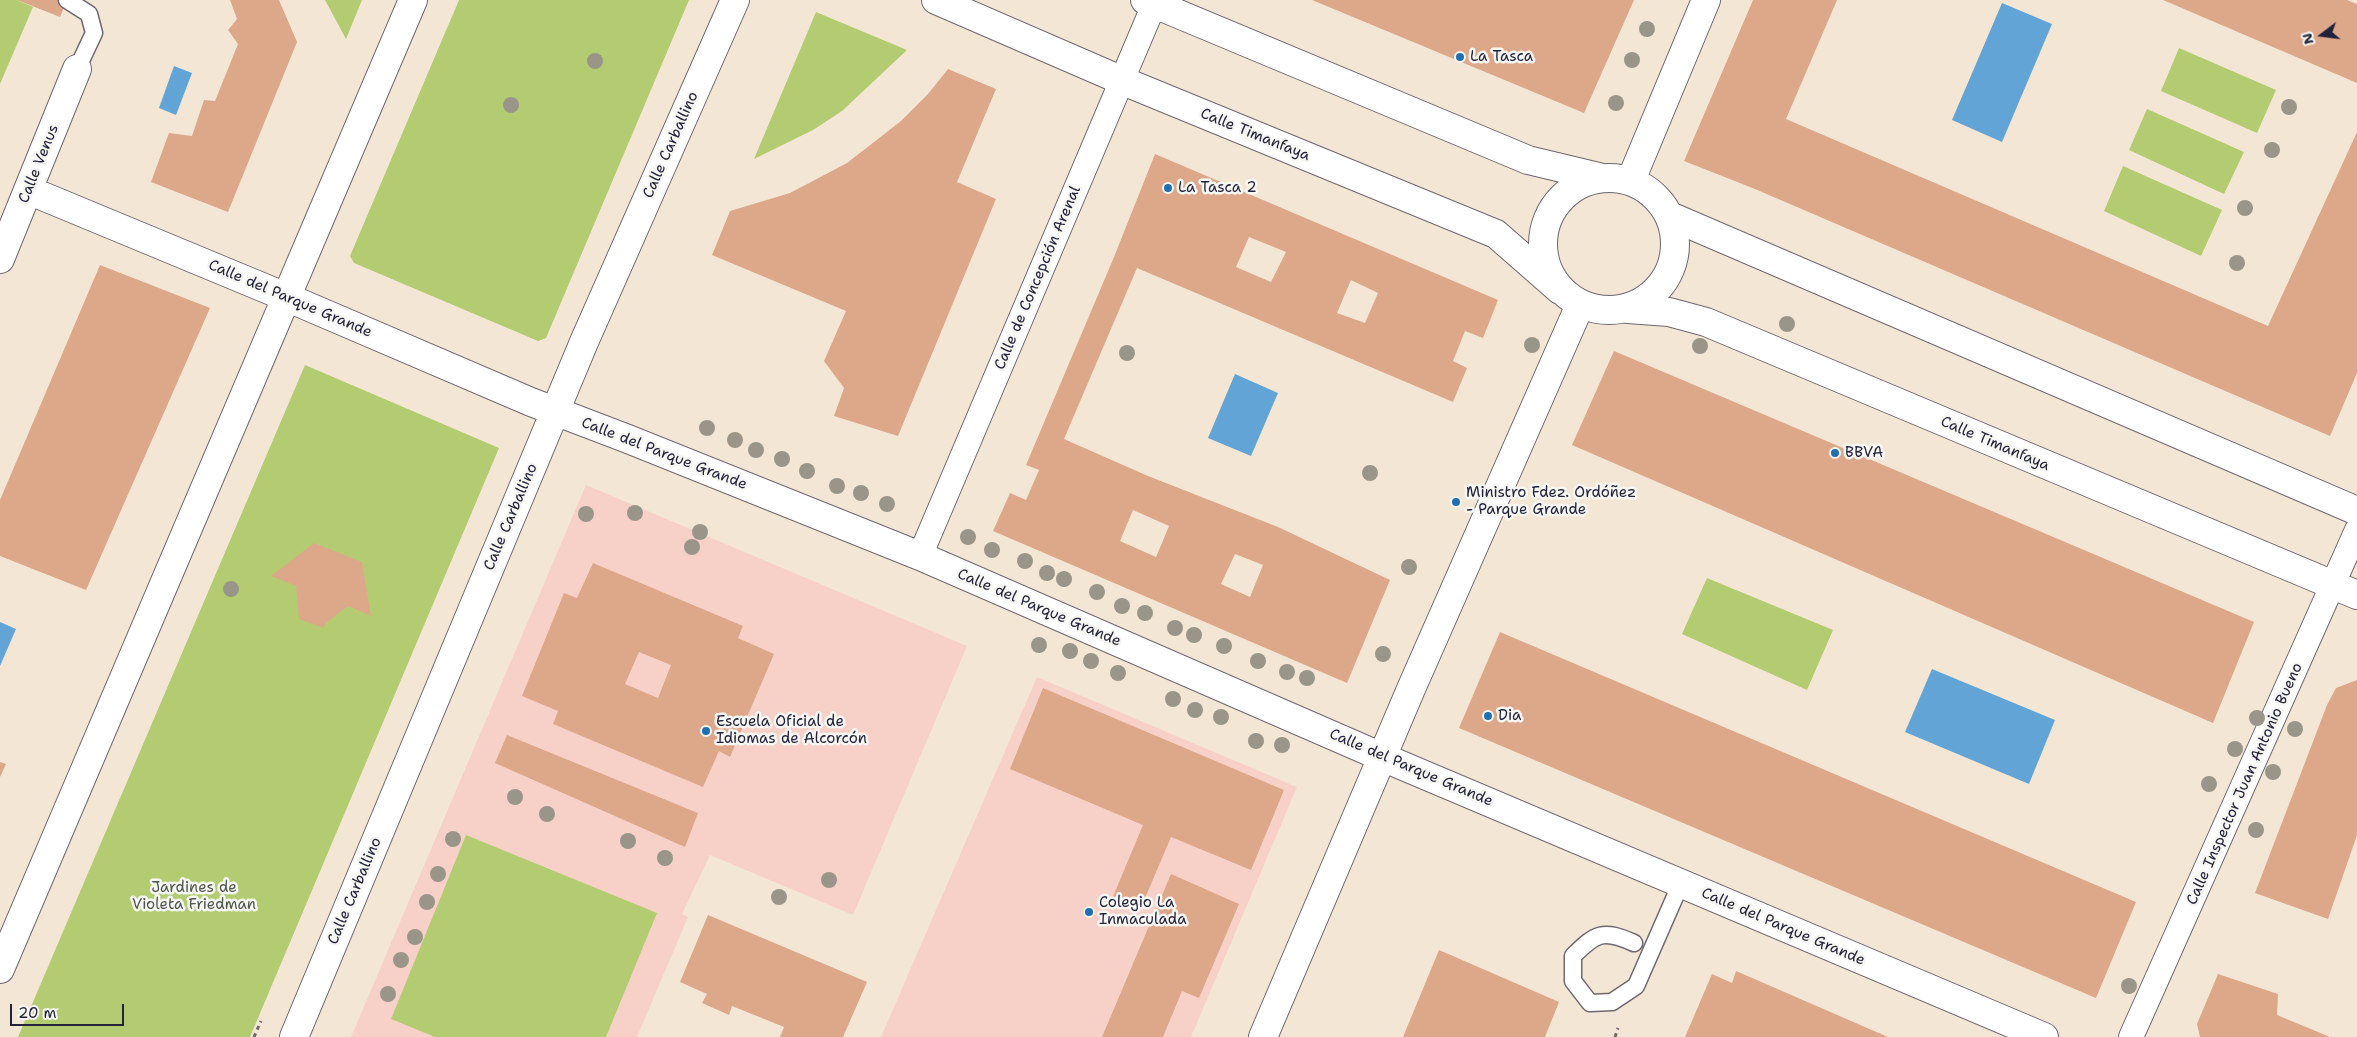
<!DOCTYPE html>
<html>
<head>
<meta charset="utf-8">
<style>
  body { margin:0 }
  #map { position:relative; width:2357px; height:1037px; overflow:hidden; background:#f4e6d4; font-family:"Shantell Sans",sans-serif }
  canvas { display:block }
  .north { position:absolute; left:2297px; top:10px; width:50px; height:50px; -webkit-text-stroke:4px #f6f6f2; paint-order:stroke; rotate:255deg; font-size:14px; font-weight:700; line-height:20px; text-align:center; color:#22223b }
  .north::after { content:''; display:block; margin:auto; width:18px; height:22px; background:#22223b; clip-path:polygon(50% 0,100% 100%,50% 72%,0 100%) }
  .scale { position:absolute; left:10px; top:1004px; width:114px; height:22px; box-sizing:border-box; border:2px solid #22223b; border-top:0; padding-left:6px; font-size:15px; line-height:18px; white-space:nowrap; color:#22223b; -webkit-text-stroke:4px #f6f6f2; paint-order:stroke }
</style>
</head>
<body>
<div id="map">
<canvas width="2357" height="1037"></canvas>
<div class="north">N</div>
<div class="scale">20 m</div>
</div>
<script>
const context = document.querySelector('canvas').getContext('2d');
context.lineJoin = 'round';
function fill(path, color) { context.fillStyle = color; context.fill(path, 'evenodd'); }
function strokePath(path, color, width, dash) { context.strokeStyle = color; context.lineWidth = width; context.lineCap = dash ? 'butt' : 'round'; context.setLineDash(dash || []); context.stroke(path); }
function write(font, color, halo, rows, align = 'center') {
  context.font = font + ' "Shantell Sans",sans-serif'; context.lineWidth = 5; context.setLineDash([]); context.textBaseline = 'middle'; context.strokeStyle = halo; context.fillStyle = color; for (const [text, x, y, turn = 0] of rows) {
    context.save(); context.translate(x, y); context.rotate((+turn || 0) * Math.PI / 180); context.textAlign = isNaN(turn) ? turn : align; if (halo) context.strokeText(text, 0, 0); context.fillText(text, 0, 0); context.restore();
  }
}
fill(new Path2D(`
  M586,485L967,646L853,915L710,855L682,914L688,917L637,1037H351Z
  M1037,677L1297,787L1191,1037H881Z`), '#f7d1c8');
fill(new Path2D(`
  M0,0H17L33,7L0,84Z
  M325,0H362L346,39Z
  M459,0H689L546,338L538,341L354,263L350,256Z
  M816,12L907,50L842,111L813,130L754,159Z
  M2179,48L2276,90L2257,133L2161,91Z
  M2147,109L2244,152L2224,194L2129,150Z
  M2123,166L2222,210L2201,256L2104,211Z
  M305,365L499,448L250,1037H18Z
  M1707,578L1833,630L1807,690L1682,634Z
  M466,835L657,913L606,1037H435L391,1019Z`), '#b3cc72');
fill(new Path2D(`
  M2002,3L2052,24L2002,142L1952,120Z
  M174,66L192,73L176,115L159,108Z
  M1235,374L1278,393L1251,456L1208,438Z
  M0,622L16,629L0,666Z
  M1932,669L2055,720L2029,784L1905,732Z`), '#63a4d7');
fill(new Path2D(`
  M17,0H67L60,17Z
  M230,0H279L297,42L228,212L151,182L169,133L192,136L204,100L215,101L238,44L228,30L237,19Z
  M1312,0H1634L1584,113Z
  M1753,0H1837L1786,119L2268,326L2357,132V373L2330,436L1755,189L1684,161Z
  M2163,0H2347L2357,4V83Z
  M948,69L996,89L957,182L996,199L898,436L834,416L844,388L824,361L846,311L712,255L730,211L790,193L847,163L901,121L928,94Z
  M1155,154L1498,300L1483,338L1465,331L1453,361L1467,368L1453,402L1137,268L1064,439L1148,476L1278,527L1390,580L1347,683L993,531L1010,493L1026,500L1039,470L1026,465L1114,257ZM1249,237L1286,252L1271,282L1236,267ZM1351,280L1378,293L1365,323L1337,313ZM1133,510L1169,526L1156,557L1120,541ZM1235,554L1263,565L1250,597L1221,584Z
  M100,265L210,308L86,590L0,556V500Z
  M1614,351L2254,622L2213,723L1572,445Z
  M314,543L362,562L371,616L348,606L326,623L323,628L299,619L296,586L271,576Z
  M593,563L743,626L738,638L774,654L730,757L719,751L703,787L553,724L558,711L522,696L564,593L577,598ZM639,652L671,665L658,698L625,684Z
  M1500,632L2136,902L2096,998L1459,728Z
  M2357,680V835L2328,919L2255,893L2327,705L2336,688Z
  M1043,688L1284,790L1251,870L1171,837L1140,910L1112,899L1143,825L1010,769Z
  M507,735L698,813L685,847L495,763Z
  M0,762L6,764L0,777Z
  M1171,874L1239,904L1199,998L1182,991L1163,1037H1102Z
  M708,915L867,982L843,1037H780L784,1027L732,1006L729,1015L702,1003L707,994L680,982Z
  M1439,950L1559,1002L1545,1037H1403Z
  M1736,971L1888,1037H1685L1712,974L1732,983Z
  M2218,974L2278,994L2277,1015L2330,1037H2200L2197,1024Z`), '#dda88a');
const service = new Path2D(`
  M67,0L89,14L94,33L77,69
  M1634,943C1603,929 1596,933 1573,956V981L1590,1003L1612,1002L1636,986L1681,883`);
const pedestrian = new Path2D(`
  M920,556L1156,0
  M2131,1037L2357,530`);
const minor = new Path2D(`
  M936,0L1123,81L1496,234L1560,290
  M1145,0L1528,160L1599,177
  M1543 244a66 66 0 1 1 132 0a66 66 0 1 1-132 0Z
  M1631,180L1706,0
  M28,190L286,297L531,402L628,439L920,556L1382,757L2044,1037
  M1670,216L2357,511
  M0,259L77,69
  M1628,309L1669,312L1706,322L2357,595
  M0,969L413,0
  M294,1037L584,342L735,0
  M1263,1037L1411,689L1580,305`);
strokePath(service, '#6c6771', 19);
strokePath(pedestrian, '#6c6771', 26);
strokePath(minor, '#6c6771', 30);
strokePath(new Path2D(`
  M254,1037L261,1021
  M1615,1037L1618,1028`), '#6c6771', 3, [4, 4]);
strokePath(service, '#fff', 16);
strokePath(pedestrian, '#fff', 24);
strokePath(minor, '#fff', 28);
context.fillStyle = '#999689';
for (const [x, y] of [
  [1647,29],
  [1632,60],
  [595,61],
  [1616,103],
  [511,105],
  [2289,107],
  [2272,150],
  [2245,208],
  [2237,263],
  [1787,324],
  [1532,345],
  [1700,346],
  [1127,353],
  [707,428],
  [735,440],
  [756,450],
  [782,459],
  [807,471],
  [1370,473],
  [837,486],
  [861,493],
  [887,504],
  [635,513],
  [586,514],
  [700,532],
  [968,537],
  [692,547],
  [992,550],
  [1025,561],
  [1409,567],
  [1047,573],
  [1064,579],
  [231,589],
  [1097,592],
  [1122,606],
  [1145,613],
  [1175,628],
  [1194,635],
  [1039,645],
  [1224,646],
  [1070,651],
  [1383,654],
  [1091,661],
  [1258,661],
  [1287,672],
  [1118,673],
  [1307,678],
  [1173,699],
  [1195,710],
  [1221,717],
  [2257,718],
  [2295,729],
  [1256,741],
  [1282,745],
  [2235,749],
  [2273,772],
  [2209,784],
  [515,797],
  [547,814],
  [2256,830],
  [453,839],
  [628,841],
  [665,858],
  [438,874],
  [829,880],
  [779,897],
  [427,902],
  [415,937],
  [401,960],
  [2129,986],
  [388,994]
]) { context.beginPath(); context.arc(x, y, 8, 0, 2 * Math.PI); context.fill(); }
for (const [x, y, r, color] of [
  [1460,57,5,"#1f6fb2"],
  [1168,188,5,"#1f6fb2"],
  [1835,453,5,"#1f6fb2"],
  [1456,502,5,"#1f6fb2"],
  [1488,716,5,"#1f6fb2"],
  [706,731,5,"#1f6fb2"],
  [1089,912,5,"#1f6fb2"]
]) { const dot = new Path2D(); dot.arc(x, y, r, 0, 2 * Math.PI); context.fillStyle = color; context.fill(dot); strokePath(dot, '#f6f6f2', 2); }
write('15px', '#22223b', '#f6f6f2', [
  ["La Tasca",1470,57],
  ["La Tasca 2",1178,188],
  ["BBVA",1845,453],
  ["Ministro Fdez. Ordóñez",1466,493],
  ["- Parque Grande",1466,510],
  ["Dia",1498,716],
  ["Escuela Oficial de",716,722],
  ["Idiomas de Alcorcón",716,739],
  ["Colegio La",1099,903],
  ["Inmaculada",1099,920]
], 'left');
write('15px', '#22223b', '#f6f6f2', [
  ["Calle Timanfaya",1255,135,22],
  ["Calle Carballino",671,145,-66],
  ["Calle Venus",39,164,-68],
  ["Calle de Concepción Arenal",1038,278,-67],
  ["Calle del Parque Grande",290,299,23],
  ["Calle Timanfaya",1995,444,23],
  ["Calle del Parque Grande",664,454,21],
  ["Calle Carballino",511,517,-67],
  ["Calle del Parque Grande",1039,608,23],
  ["Calle del Parque Grande",1411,768,23],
  ["Calle Inspector Juan Antonio Bueno",2245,784,-66],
  ["Calle Carballino",355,891,-67],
  ["Calle del Parque Grande",1783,927,23]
]);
write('15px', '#4e554c', '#f6f6f2', [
  ["Jardines de",194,888],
  ["Violeta Friedman",194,905]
]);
</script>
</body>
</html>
